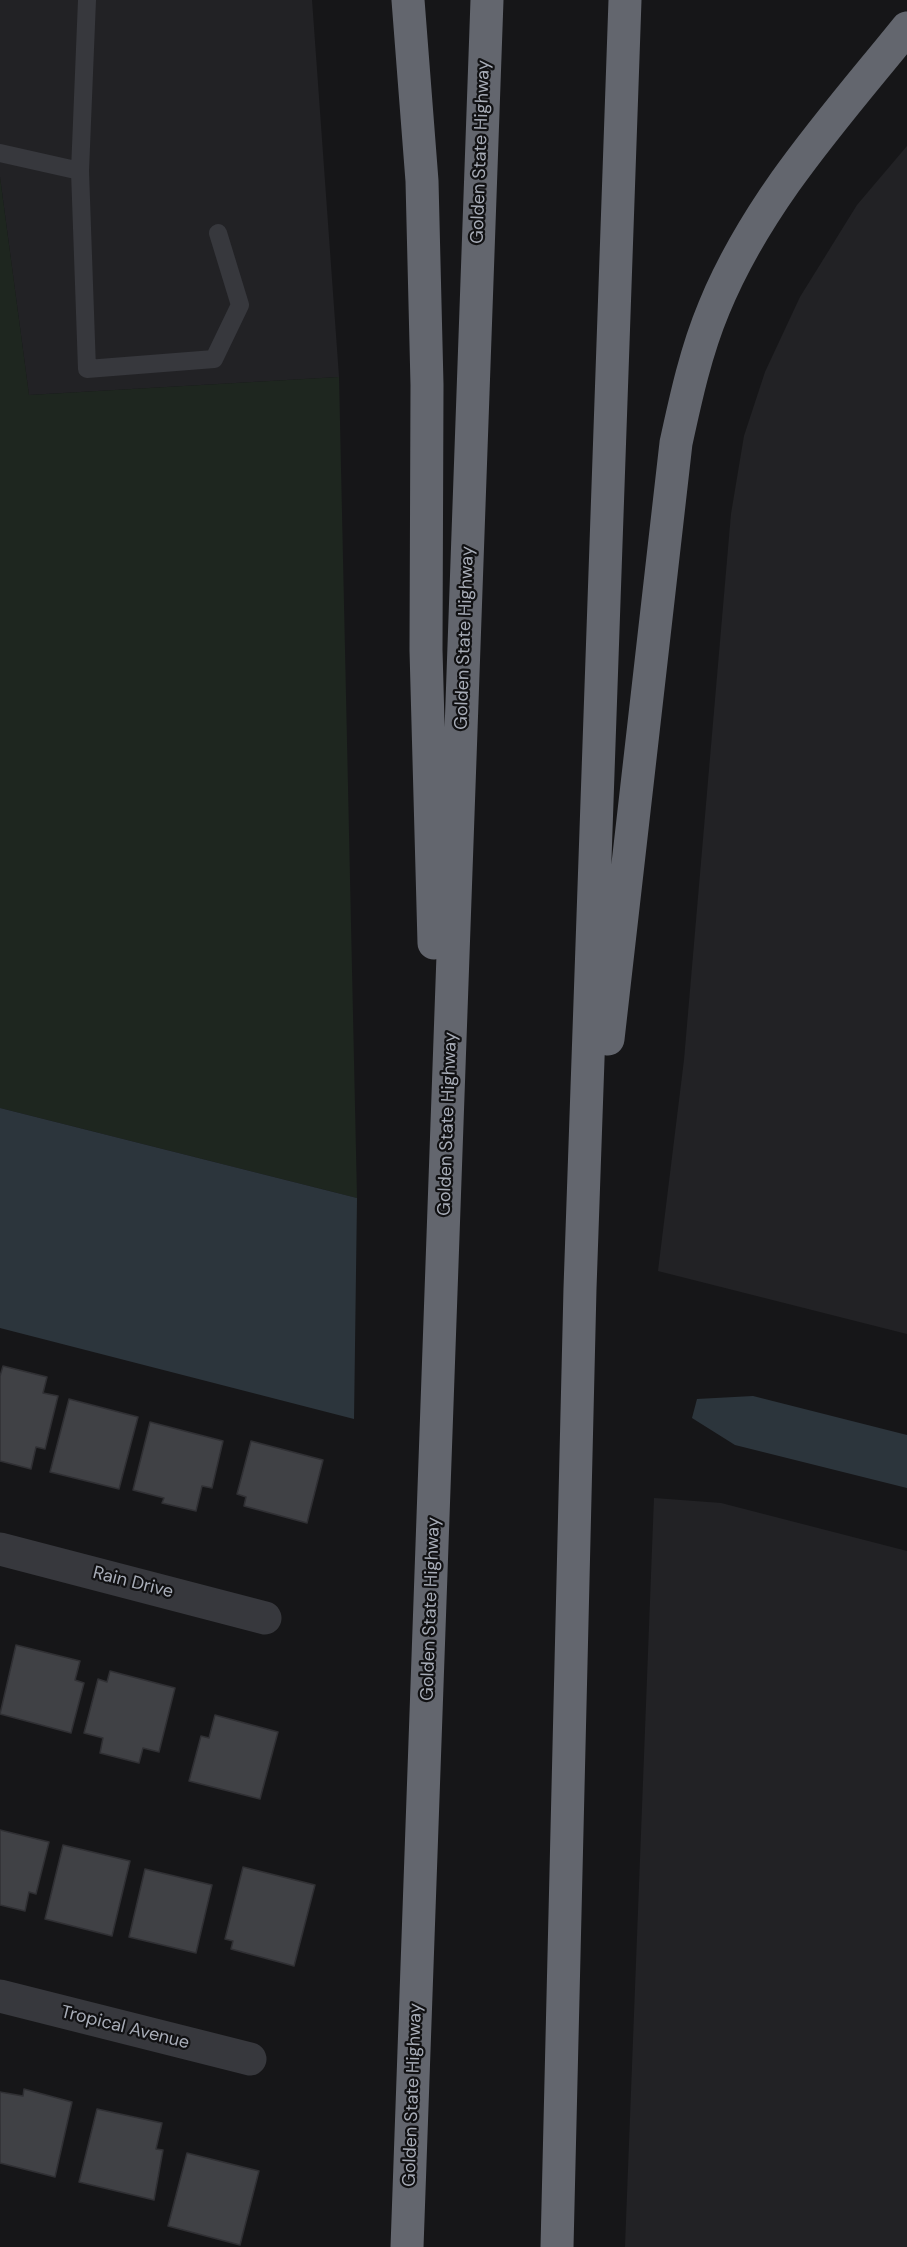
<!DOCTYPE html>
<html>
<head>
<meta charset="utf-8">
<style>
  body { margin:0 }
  canvas { display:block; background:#161618 }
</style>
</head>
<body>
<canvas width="907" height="2247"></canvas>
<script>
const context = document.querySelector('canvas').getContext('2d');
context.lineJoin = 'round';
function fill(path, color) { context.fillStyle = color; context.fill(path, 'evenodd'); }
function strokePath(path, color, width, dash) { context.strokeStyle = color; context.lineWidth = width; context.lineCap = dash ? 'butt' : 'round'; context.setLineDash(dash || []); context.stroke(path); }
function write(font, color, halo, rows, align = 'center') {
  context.font = font + ' "DM Sans",sans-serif'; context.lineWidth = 4.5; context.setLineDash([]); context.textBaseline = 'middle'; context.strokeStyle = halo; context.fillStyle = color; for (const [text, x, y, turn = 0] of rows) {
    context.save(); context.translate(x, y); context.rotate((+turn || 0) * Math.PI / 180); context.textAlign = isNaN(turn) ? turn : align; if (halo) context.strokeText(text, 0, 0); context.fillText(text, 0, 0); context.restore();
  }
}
fill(new Path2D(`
  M0,0H312L339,377L29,395L0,177Z
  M907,146V1334L658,1271L684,1060L731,514L744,436L765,372L800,297L857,205Z
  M654,1498L721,1503L907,1551V2247H625Z`), '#222225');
fill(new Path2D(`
  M0,177L29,395L339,377L357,1198L0,1108Z`), '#1e261f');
fill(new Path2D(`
  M0,1108L357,1198L354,1419L0,1328Z
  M753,1396L907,1435V1488L735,1445L692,1418L697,1399Z`), '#2c353c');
const building = new Path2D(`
  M3,1366L47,1377L43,1393L58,1396L45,1449L36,1447L31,1469L0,1461V1376Z
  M69,1399L138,1417L119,1489L50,1472Z
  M150,1422L223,1441L212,1488L202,1486L196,1511L162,1503L164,1498L133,1490Z
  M251,1441L323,1460L307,1523L244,1506L246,1497L237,1494Z
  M16,1645L80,1661L75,1680L84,1683L71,1733L0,1714Z
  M110,1671L175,1688L159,1752L143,1748L139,1763L100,1753L103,1738L84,1733L98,1679L107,1682Z
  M215,1715L278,1732L260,1799L189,1781L201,1736L209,1738Z
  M0,1830L49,1842L36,1894L29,1892L25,1911L0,1905Z
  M63,1845L130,1861L112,1936L45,1919Z
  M243,1867L315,1885L294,1966L231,1949L233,1941L225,1939Z
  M145,1869L212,1885L196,1953L129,1937Z
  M24,2089L72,2102L55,2177L0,2163V2092L23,2096Z
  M97,2109L162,2123L156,2149L163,2150L154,2200L79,2182Z
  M187,2153L259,2171L240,2245L168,2226Z`);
fill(building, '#404145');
strokePath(building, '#303034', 1.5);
strokePath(new Path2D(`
  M0,153L80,171L87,0
  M80,171L87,369L214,359L240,305L218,233`), '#37383d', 18);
strokePath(new Path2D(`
  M0,1549L265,1618
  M0,1996L250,2059`), '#37383d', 33);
strokePath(new Path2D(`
  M408,0L422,181L427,385L426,650L434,943
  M608,1039L676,443C686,397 696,351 714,308C758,201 836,116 907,28
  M407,2247L487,0
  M557,2247L580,1288L625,0`), '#63666e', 33);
write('18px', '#a8adb8', '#111113', [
  ["Golden State Highway",481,152,-88],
  ["Golden State Highway",465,638,-88],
  ["Golden State Highway",448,1124,-88],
  ["Rain Drive",133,1583,14],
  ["Golden State Highway",431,1609,-88],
  ["Tropical Avenue",125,2028,14],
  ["Golden State Highway",413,2095,-88]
]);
</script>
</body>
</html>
